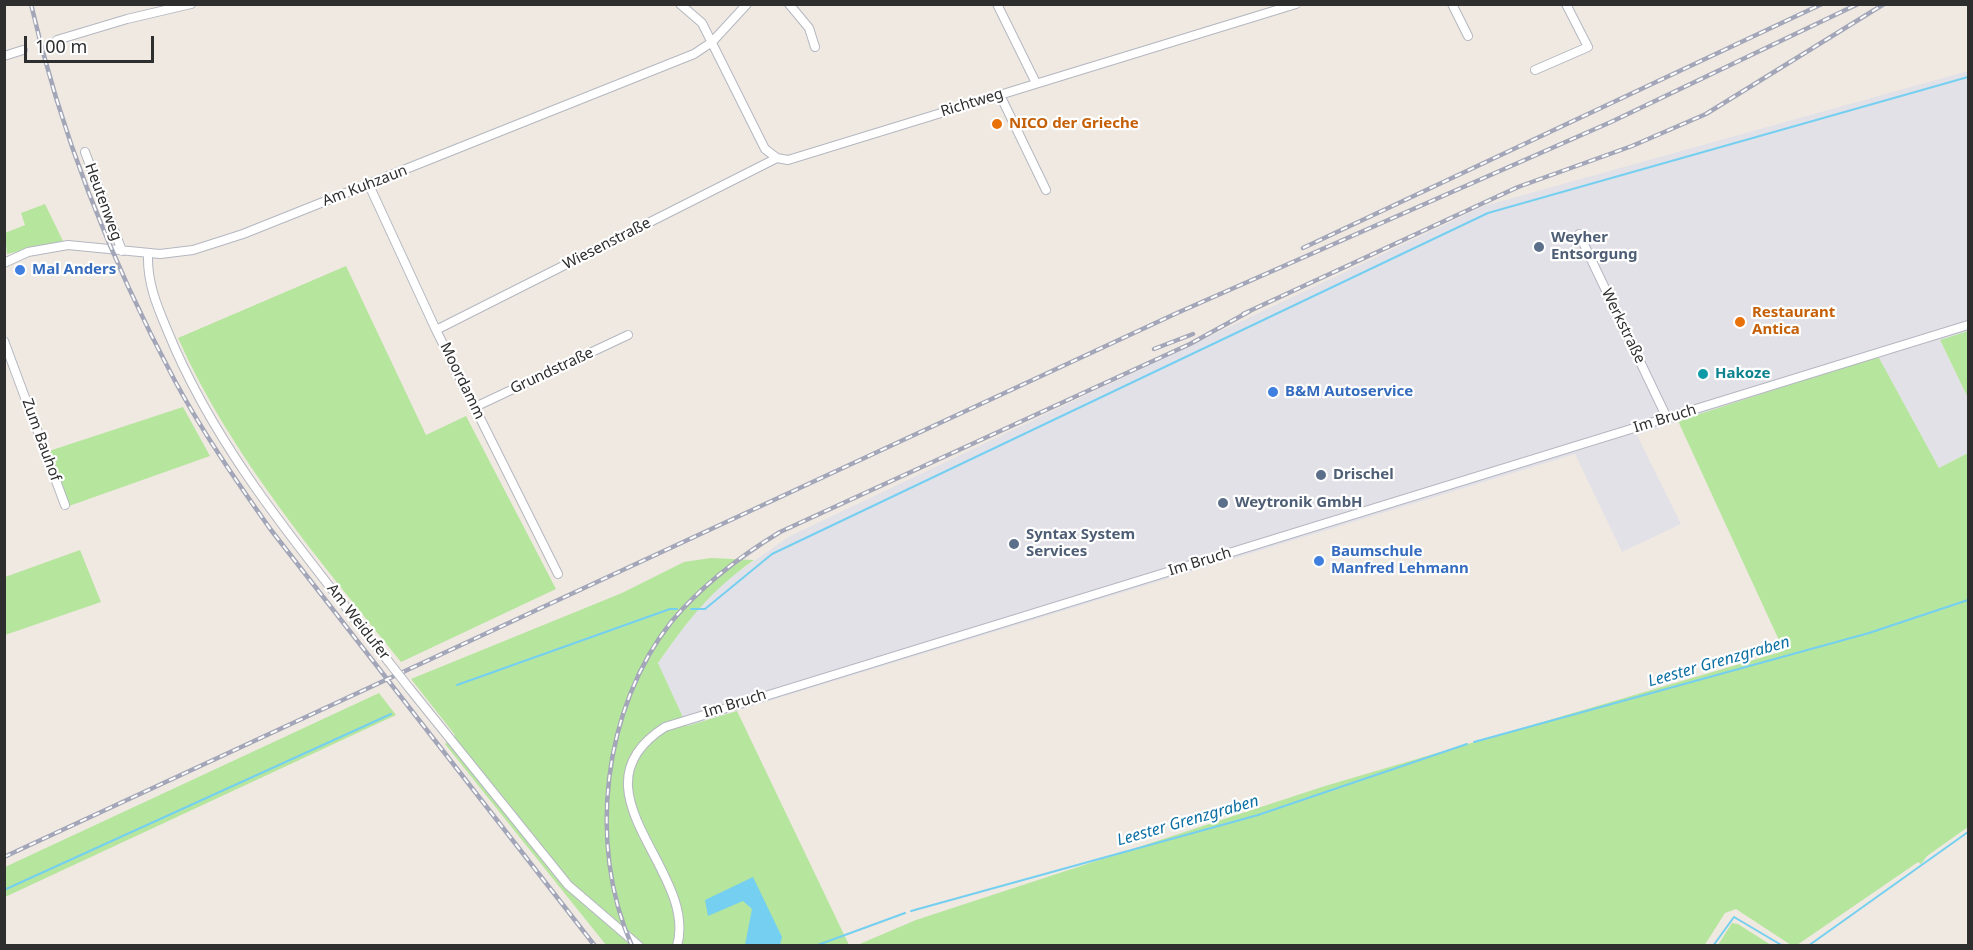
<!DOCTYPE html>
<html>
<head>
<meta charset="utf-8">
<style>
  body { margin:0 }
  #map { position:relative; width:1973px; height:950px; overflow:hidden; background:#efe9e1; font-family:"Noto Sans",sans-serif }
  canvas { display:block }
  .frame { position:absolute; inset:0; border:6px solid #2e2e2e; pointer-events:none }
  .scale { position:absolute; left:24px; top:36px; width:130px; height:27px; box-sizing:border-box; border:3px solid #2e2e2e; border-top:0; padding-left:8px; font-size:18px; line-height:21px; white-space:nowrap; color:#2e2e2e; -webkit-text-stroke:4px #fff; paint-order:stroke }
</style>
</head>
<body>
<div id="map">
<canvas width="1973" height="950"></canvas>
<div class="frame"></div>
<div class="scale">100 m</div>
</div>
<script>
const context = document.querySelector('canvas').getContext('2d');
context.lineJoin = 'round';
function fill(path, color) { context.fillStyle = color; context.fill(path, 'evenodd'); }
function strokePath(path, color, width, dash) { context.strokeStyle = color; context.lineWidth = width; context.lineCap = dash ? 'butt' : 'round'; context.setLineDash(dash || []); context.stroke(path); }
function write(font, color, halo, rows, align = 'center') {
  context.font = font + ' "Noto Sans",sans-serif'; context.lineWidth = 4.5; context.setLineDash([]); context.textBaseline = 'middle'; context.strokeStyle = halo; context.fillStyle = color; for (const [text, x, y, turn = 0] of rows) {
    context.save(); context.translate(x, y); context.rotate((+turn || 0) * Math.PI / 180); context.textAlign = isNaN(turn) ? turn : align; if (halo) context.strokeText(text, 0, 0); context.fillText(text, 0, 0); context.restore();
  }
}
fill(new Path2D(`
  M1968,71V331L1940,341L1968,398V453L1939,468L1878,356L1637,435L1681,524L1622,552L1575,454L687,726L658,663L695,611L725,581L790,536L1484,206Z`), '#e3e1e8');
fill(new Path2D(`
  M45,204L63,241L7,254L5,233L25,225L21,213Z
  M346,266L426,435L466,416L556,589L401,662C320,561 231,457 178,338Z
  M1968,331V398L1940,340Z
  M1878,356L1939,468L1968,453V827L1927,856L1921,864L1918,862L1797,945H1791L1736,909L1725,913L1704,946H855L916,920L1325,786L1784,651L1678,421Z
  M183,407L210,456L69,506L49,451Z
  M80,550L101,602L5,635V577Z
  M711,558L754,560C710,591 689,619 658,663L687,726L737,711L849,945H606L445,744L455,735L411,679L622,593L684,562Z
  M379,693L396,715L5,897V867Z
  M1732,923L1738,924L1771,945H1718Z`), '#b6e59e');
fill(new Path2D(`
  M753,877L782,937L780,945H745L752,909L743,901L708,916L705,900Z`), '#75cff0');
strokePath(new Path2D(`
  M691,609H705L772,554L1488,213L1968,77
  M457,685L670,609H677
  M1474,742L1869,633L1968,600
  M4,890L391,714
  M911,911L1258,815L1467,744
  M815,946L905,913
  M1713,946L1734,917L1783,946
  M1808,946L1968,832`), '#75cff0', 2);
const minor = new Path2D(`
  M680,4L702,23L765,149L777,158L788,160L1296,4
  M789,4L809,28L815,47
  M997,4L1036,83
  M1452,4L1468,36
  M57,40L127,19L191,4
  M4,56L23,50
  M1535,70L1588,47L1566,4
  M1000,95L1046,190
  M85,152L122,251
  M369,185L436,330L558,574
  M1579,234L1667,418
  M148,254C147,283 157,306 168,332C218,455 308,557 388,661
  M4,263L28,252L68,245L160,254L193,250L243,234L694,54L712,42L747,4
  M436,330L777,158
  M4,341L65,505
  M475,407L628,335
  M410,689L568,885L639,946
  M677,946C699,871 566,790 665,727L1968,325`);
strokePath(minor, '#b4b7c1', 10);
strokePath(minor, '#fff', 8);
const rail = new Path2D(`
  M31,4C61,135 112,263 175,381C203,433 237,482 271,530L595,946
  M1303,248L1822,4
  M1243,314L1518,187L1632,146L1706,114L1884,4
  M1154,349L1193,334
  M4,857L1177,313L1611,122L1858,4
  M632,946C587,845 603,707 672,621C703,584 739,557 780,532L1190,344L1250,311`);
strokePath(rail, '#a3a6b8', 4.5);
strokePath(rail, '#fff', 2, [7]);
const minorBridge = new Path2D(`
  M388,661L410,689`);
strokePath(minorBridge, '#b4b7c1', 10, []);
strokePath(minorBridge, '#fff', 8);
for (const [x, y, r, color] of [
  [997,124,6,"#e8710a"],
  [1539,247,6,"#5c6f8a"],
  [20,270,6,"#3f7fe0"],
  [1740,322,6,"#e8710a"],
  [1703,374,6,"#0f9aa8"],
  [1273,392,6,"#3f7fe0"],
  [1321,475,6,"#5c6f8a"],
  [1223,503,6,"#5c6f8a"],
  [1014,544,6,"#5c6f8a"],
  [1319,561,6,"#3f7fe0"]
]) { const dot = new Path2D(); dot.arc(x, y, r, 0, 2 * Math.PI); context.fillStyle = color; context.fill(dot); strokePath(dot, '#fff', 2); }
write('15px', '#2e2e2e', '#fff', [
  ["Richtweg",972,103,-17],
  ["Am Kuhzaun",365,186,-21],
  ["Heutenweg",103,202,70],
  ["Wiesenstraße",607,244,-27],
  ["Werkstraße",1623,326,64],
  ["Grundstraße",552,371,-25],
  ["Moordamm",462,381,64],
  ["Im Bruch",1665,419,-17],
  ["Zum Bauhof",41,440,70],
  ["Im Bruch",1200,562,-17],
  ["Am Weidufer",358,622,52],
  ["Im Bruch",735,704,-17]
]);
write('bold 15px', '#c56008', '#fff', [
  ["NICO der Grieche",1009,124],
  ["Restaurant",1752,313],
  ["Antica",1752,330]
], 'left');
write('bold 15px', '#4e5e75', '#fff', [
  ["Weyher",1551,238],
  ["Entsorgung",1551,255],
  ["Drischel",1333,475],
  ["Weytronik GmbH",1235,503],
  ["Syntax System",1026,535],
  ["Services",1026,552]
], 'left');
write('bold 15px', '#366cbe', '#fff', [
  ["Mal Anders",32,270],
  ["B&M Autoservice",1285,392],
  ["Baumschule",1331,552],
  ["Manfred Lehmann",1331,569]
], 'left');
write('bold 15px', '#0d838f', '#fff', [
  ["Hakoze",1715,374]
], 'left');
write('italic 16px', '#0d6fa3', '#fff', [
  ["Leester Grenzgraben",1719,662,-16],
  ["Leester Grenzgraben",1188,821,-16]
]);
</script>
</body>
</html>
